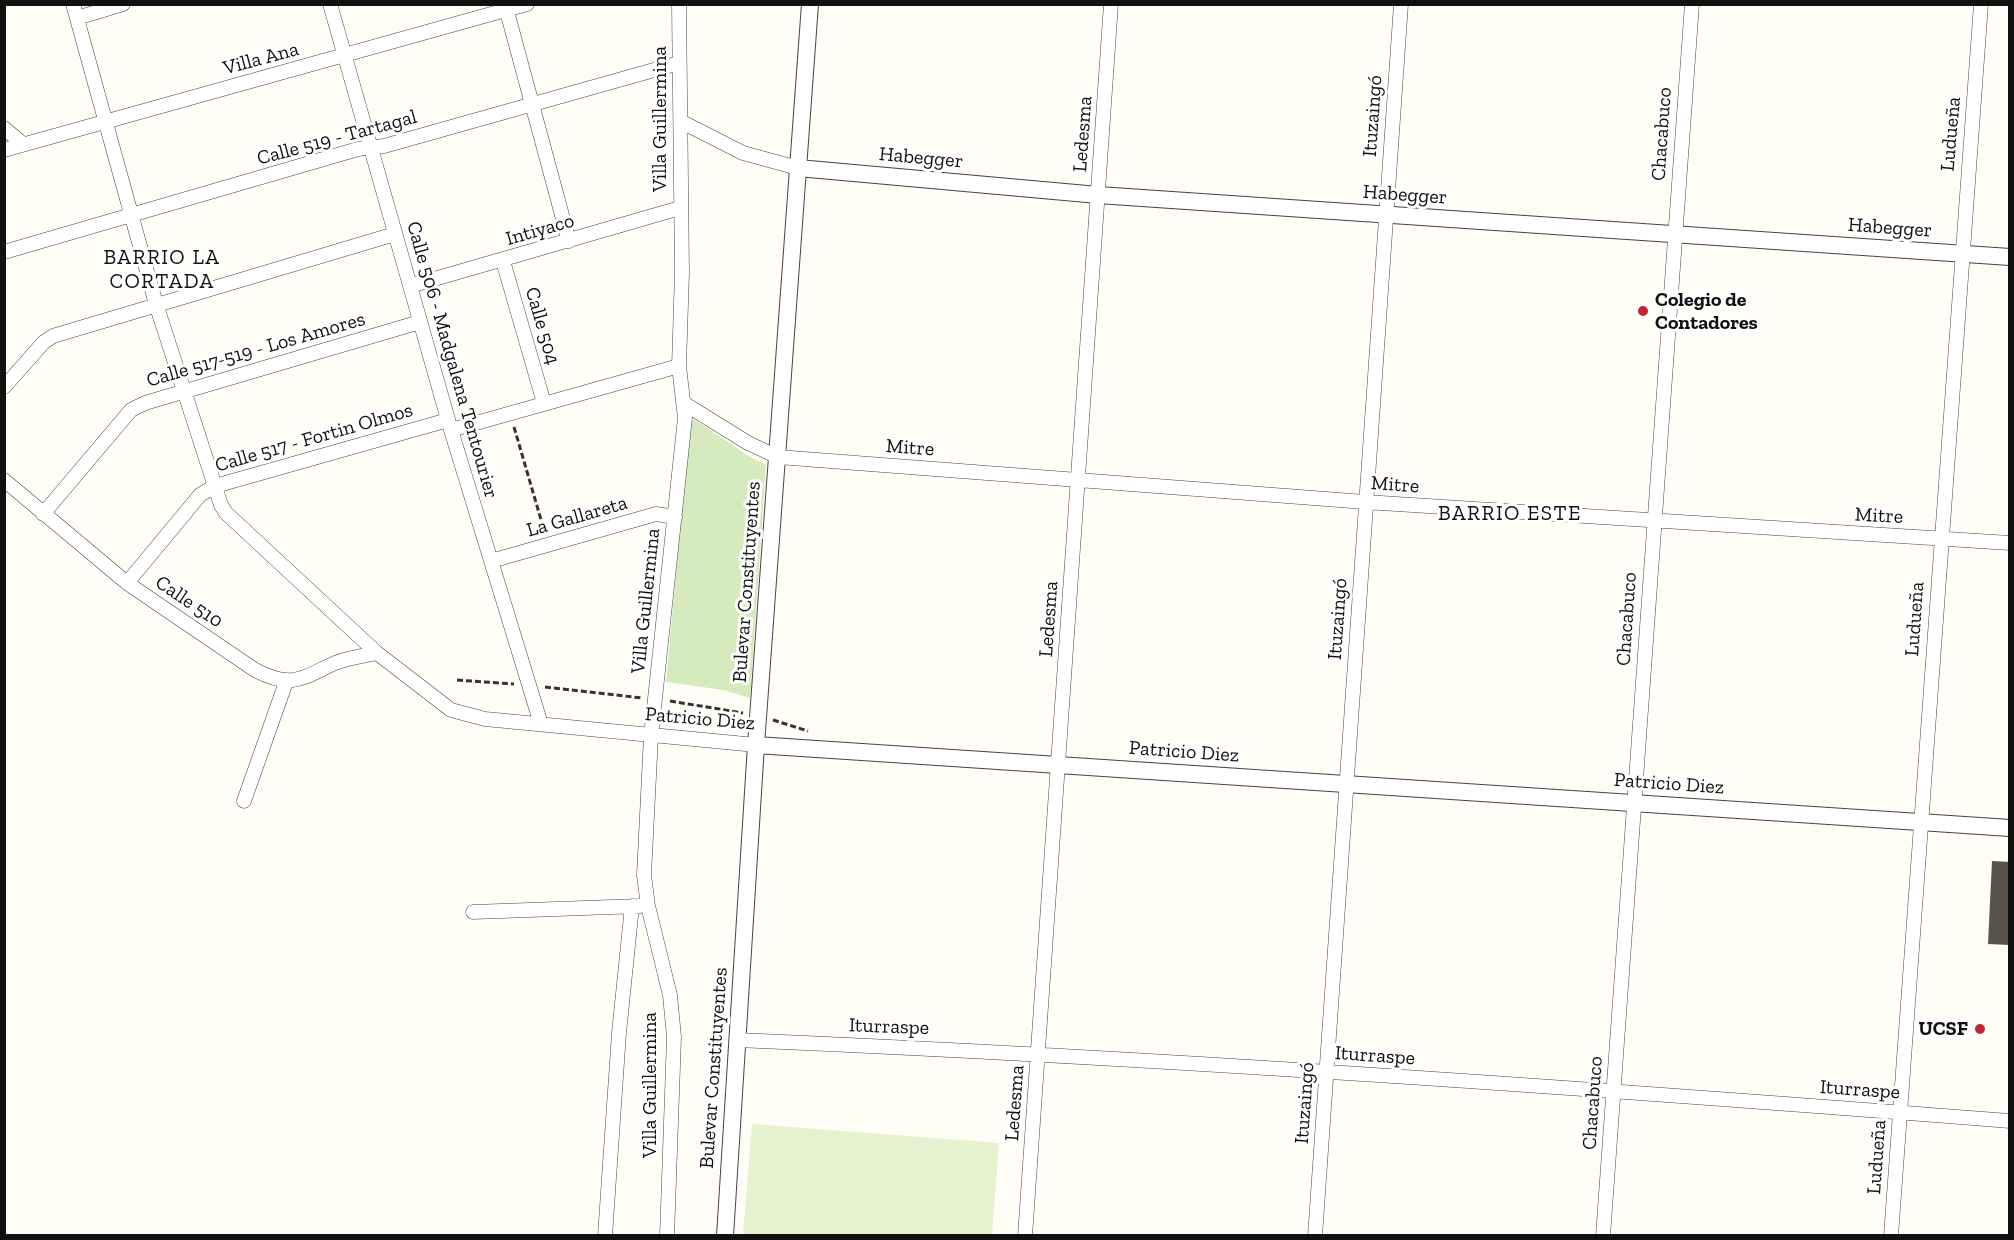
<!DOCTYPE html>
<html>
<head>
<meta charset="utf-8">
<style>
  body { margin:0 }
  #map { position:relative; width:2014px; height:1240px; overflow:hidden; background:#fffdf5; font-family:"Zilla Slab",serif }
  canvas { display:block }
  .frame { position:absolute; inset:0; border:6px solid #111; pointer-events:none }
</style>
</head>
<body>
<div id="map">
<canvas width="2014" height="1240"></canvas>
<div class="frame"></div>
</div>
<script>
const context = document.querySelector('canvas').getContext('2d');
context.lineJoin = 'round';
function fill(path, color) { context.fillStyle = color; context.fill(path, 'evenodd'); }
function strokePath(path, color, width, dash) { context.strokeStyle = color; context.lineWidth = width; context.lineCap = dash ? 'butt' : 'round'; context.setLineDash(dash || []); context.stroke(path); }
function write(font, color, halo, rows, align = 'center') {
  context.font = font + ' "Zilla Slab",serif'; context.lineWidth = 6; context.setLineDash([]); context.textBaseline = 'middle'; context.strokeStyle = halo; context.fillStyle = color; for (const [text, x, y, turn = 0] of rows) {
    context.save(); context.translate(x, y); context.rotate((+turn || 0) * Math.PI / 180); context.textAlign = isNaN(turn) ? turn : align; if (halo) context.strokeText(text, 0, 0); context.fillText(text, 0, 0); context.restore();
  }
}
fill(new Path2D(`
  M695,420L750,457L766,465L750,698L723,690L666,682L690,421Z`), '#d5ebbd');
fill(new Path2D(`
  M752,1124L999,1143L992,1235H743Z`), '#e6f2cf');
fill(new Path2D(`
  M1992,861L2010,862V945L1988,944Z`), '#5a524d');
const minor = new Path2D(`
  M73,4L156,304L221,505L226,513L377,653L451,710L485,719L756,745
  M330,4L451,430L541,724
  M505,4L569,241
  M77,18L123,4
  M682,122L743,153L798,168
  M4,128L23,144
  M4,150L527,4
  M4,252L358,149L384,146L679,63
  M503,261L544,403
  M410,286L680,208
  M4,387L44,342L53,336L395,234
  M685,404L748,443L778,457L1365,502L2010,543
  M451,430L679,366
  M4,480L127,583L255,670C292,689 300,679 335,663C348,658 363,656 377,653
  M43,514L131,410L145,403L420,322
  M491,561L656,514L675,517
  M127,583L200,495L215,486L448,420
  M244,801L286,682
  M473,912L640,906
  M737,1040C1162,1058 1586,1088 2010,1121
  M605,1236L619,1033L632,906
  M667,1236L674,1037L670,995L648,906L644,875L651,736L685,418L679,366L682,272L679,4
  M1025,1236L1111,4
  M1315,1236L1401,4
  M1603,1236L1692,4
  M1891,1236L1981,4`);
const tertiary = new Path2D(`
  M798,168L1098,195L2010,257
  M756,745L2010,828
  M725,1236L756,745L810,4`);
strokePath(minor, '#444', 15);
strokePath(tertiary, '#444', 18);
strokePath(new Path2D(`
  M514,427L544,530
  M457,680L514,684
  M545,687L642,698
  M670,701L743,713
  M773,720L808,731`), '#333', 3, [6, 3]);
strokePath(minor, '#fff', 14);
strokePath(tertiary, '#fff', 16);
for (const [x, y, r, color] of [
  [1643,311,6,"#c4262e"],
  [1980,1029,6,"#c4262e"]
]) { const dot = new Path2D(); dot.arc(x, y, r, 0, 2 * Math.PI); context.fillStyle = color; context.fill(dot); strokePath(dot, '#fff', 2); }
write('20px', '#111', '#fff', [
  ["Villa Ana",261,59,-15],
  ["Ituzaingó",1373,116,-86],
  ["Villa Guillermina",660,119,-90],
  ["Ledesma",1083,134,-86],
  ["Chacabuco",1662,134,-86],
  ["Ludueña",1951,134,-85],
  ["Calle 519 - Tartagal",337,138,-15],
  ["Habegger",921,158,5],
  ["Habegger",1405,195,4],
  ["Habegger",1890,228,4],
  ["Intiyaco",540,230,-16],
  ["Calle 504",542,326,74],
  ["Calle 517-519 - Los Amores",256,350,-16],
  ["Calle 506 - Madgalena Tentourier",452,360,74],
  ["Calle 517 - Fortin Olmos",314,438,-16],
  ["Mitre",910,448,4],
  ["Mitre",1395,485,4],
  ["Mitre",1879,516,3],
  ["La Gallareta",577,517,-16],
  ["Bulevar Constituyentes",747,582,-86],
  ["Villa Guillermina",646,601,-84],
  ["Calle 510",189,602,34],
  ["Ledesma",1049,619,-86],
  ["Ituzaingó",1338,619,-86],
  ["Chacabuco",1627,619,-86],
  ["Ludueña",1915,619,-86],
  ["Patricio Diez",700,719,5],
  ["Patricio Diez",1184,752,4],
  ["Patricio Diez",1669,784,4],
  ["Iturraspe",889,1027,2],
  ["Iturraspe",1375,1056,4],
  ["Bulevar Constituyentes",714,1068,-86],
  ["Villa Guillermina",650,1085,-90],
  ["Iturraspe",1860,1090,4],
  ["Ledesma",1015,1103,-86],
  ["Ituzaingó",1305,1103,-86],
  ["Chacabuco",1593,1103,-86],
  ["Ludueña",1877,1157,-86]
]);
write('bold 20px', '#111', '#fff', [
  ["Colegio de",1655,300],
  ["Contadores",1655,323],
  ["UCSF",1968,1029,"right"]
], 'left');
context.letterSpacing = '1.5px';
write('21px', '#111', '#fff', [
  ["BARRIO LA",162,258],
  ["CORTADA",162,282],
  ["BARRIO ESTE",1510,514]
]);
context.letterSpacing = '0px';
</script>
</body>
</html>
